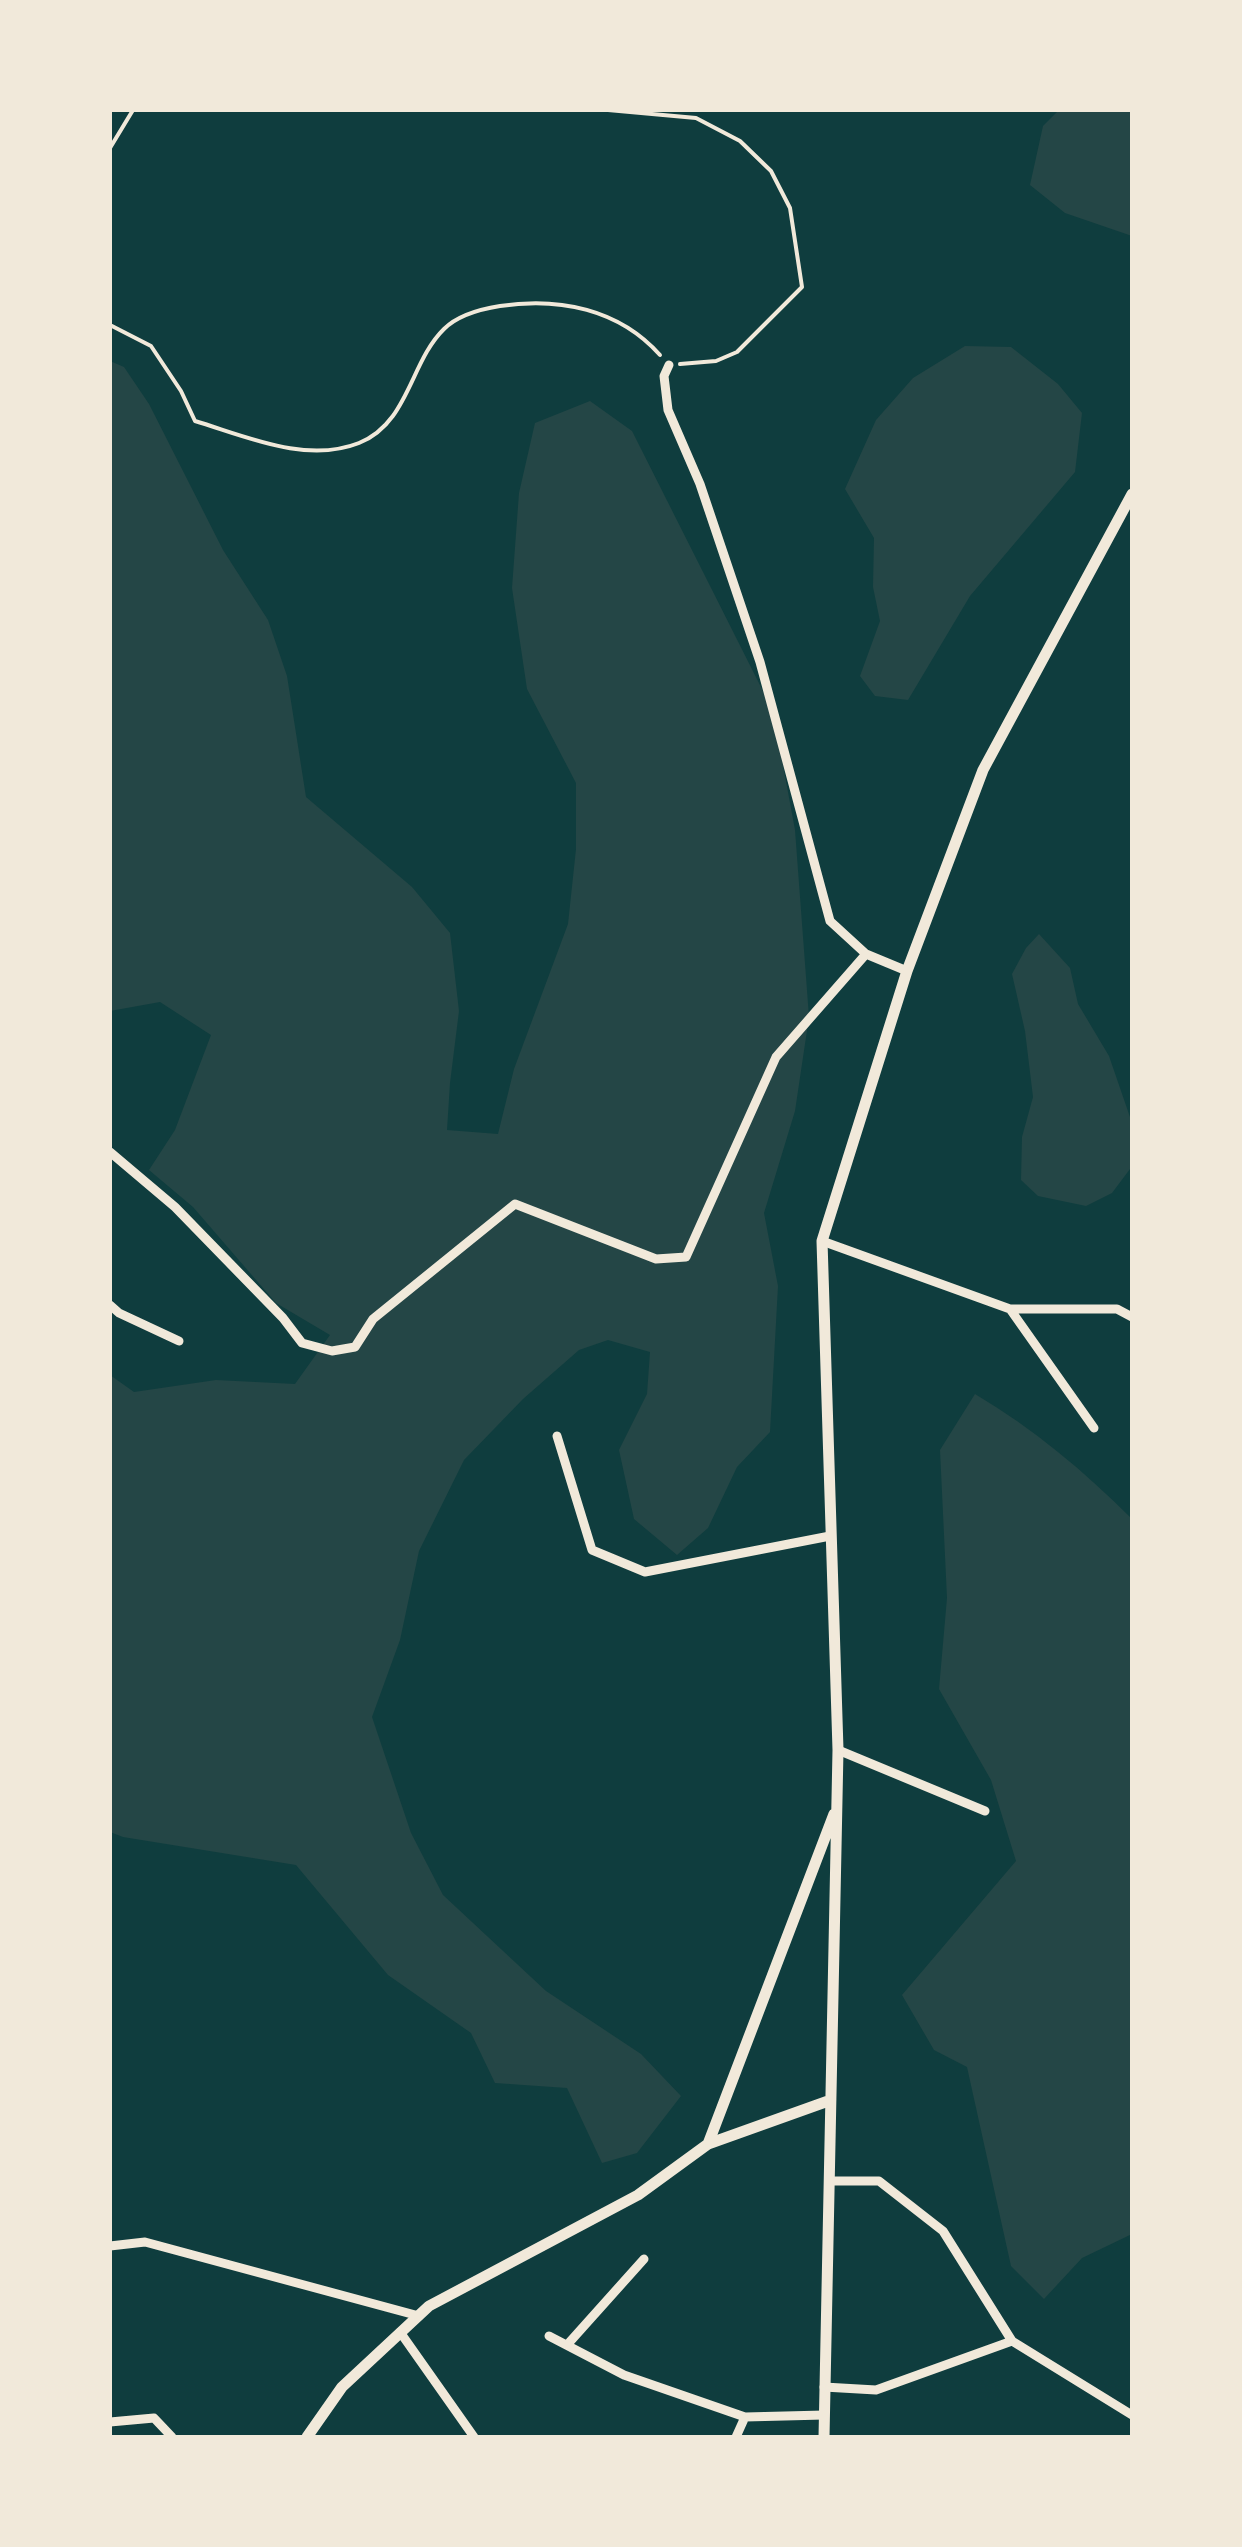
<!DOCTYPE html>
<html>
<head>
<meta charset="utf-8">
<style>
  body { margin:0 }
  #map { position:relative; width:1242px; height:2547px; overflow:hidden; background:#0f3d3e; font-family:"PT Sans",sans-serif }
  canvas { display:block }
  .frame { position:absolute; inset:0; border:112px solid #f1e9da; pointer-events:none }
</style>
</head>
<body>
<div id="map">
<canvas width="1242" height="2547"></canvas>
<div class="frame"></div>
</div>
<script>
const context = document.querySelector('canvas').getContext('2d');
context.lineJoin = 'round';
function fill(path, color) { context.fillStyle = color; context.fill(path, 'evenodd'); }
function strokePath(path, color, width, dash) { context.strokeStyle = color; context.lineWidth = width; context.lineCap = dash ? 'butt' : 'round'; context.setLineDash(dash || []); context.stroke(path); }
fill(new Path2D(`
  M1059,110H1132V236L1065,213L1030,185L1043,126Z
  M965,346L1011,347L1058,384L1082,413L1075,472L970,596L908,700L875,696L860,676L880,621L873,587L874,538L845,489L876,420L913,378Z
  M110,361L124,367L149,404L223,550L268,620L287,676L306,797L412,887L450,933L459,1011L450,1083L447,1130L498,1134L514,1069L568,924L576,849V783L527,689L512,588L519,493L535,423L590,401L632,431L773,711L795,830L809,1017L795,1111L764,1213L778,1286L770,1432L737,1467L708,1528L677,1555L634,1519L619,1450L647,1394L650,1352L608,1340L579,1350L523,1399L464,1460L419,1551L400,1640L372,1717L411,1833L443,1895L546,1991L641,2054L681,2096L637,2153L602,2163L567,2088L495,2083L471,2033L388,1975L296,1865L123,1837L110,1832V1375L134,1392L216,1380L295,1384L330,1335L276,1303L193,1207L149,1170L175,1130L211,1035L160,1002L110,1011Z
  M1039,934L1070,968L1078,1004L1109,1056L1131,1120L1130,1169L1112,1193L1086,1206L1038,1196L1021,1180L1022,1137L1033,1097L1025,1031L1012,974L1026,948Z
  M975,1394C1034,1429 1084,1471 1132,1519V2234L1082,2258L1044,2299L1011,2266L967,2067L934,2050L902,1995L1016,1861L991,1780L939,1689L947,1598L940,1450Z`), '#244646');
strokePath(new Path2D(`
  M608,110L696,118L740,141L771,171L790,208L802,287L737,352L716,361L680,364
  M110,148L133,110
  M110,325L151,346L181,391L195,421C245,436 306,464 359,443C409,423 410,362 444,329C458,315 481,309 500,306C559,297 619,309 660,355`), '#f1e9da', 4);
strokePath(new Path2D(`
  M669,365L664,376L668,410L700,484L760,662L830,921L866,954L907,971
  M110,1152L175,1207L283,1318L302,1343L332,1351L355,1347L373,1319L515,1204L656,1259L686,1257L776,1057L866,954
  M822,1241L1010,1309H1117L1132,1317
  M110,1305L119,1313L179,1341
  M1010,1309L1094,1428
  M557,1436L592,1550L645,1572L830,1536
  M838,1750L985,1811
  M110,2246L145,2242L419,2316
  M400,2332L474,2437
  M549,2336L624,2375L745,2417L824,2415
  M1012,2341L1132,2415
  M567,2345L644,2259
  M824,2387L876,2390L1012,2341L943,2231L879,2181H829
  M110,2422L154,2418L172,2437
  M736,2437L745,2417`), '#f1e9da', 9);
strokePath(new Path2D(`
  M708,2144L834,1814
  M307,2437L342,2387L429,2306L638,2195L708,2144L831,2100
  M824,2437L838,1750L822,1241L907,971L983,770L1132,494`), '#f1e9da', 11);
</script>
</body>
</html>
